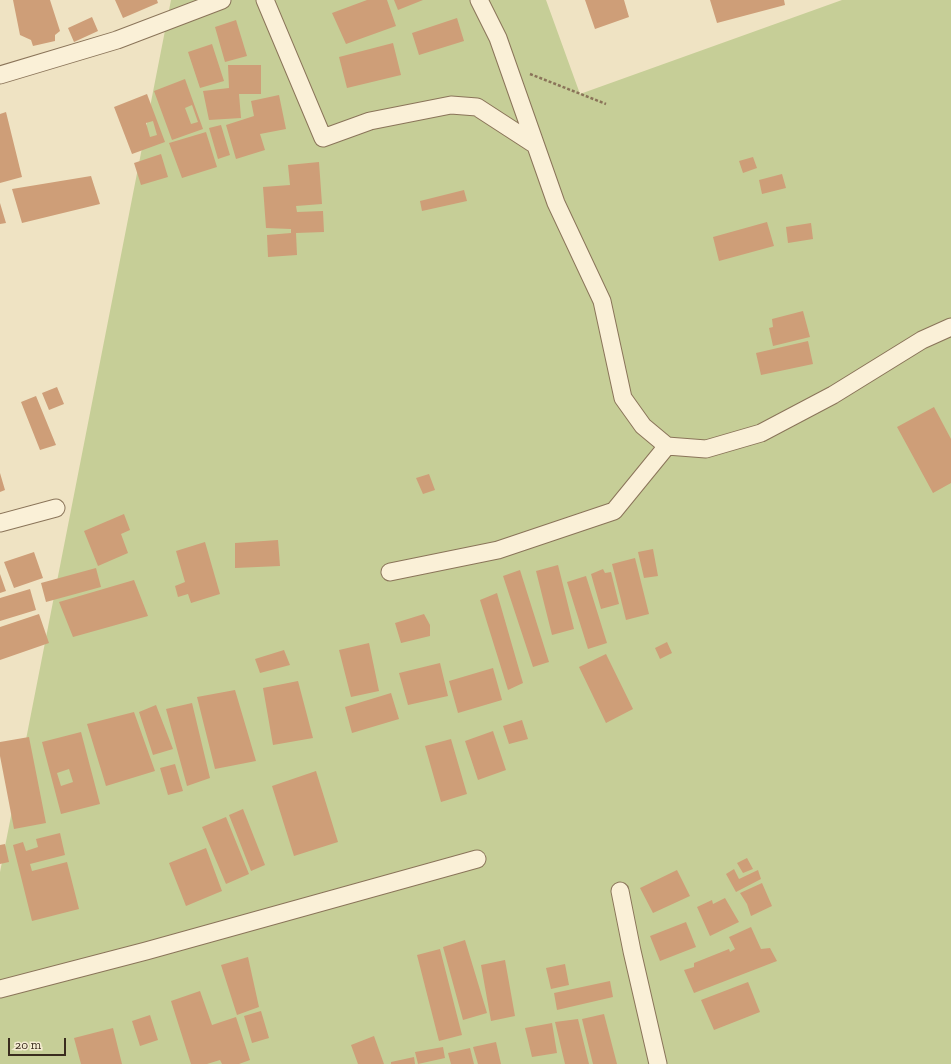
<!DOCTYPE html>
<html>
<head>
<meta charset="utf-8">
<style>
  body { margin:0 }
  #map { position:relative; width:951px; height:1064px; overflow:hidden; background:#efe3c3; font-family:"Zilla Slab",serif }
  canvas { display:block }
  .scale { position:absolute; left:8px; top:1038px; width:58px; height:18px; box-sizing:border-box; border:2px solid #392c1e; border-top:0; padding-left:5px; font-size:12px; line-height:14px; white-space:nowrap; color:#392c1e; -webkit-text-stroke:3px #f6edd3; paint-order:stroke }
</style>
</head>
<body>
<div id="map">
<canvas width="951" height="1064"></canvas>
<div class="scale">20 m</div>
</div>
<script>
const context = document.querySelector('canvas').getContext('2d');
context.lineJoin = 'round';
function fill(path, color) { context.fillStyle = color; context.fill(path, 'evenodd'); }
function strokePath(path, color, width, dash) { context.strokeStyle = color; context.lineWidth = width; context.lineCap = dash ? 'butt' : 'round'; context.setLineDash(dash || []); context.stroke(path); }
fill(new Path2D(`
  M171,0H546L580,94L842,0H951V1064H0V872Z`), '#c6ce97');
fill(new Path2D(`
  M13,0H50L60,31L55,35V41L33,46L31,40L20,35Z
  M115,0H157L158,3L123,18Z
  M367,0H387L396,26L346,44L332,13Z
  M394,0H423L398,10Z
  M585,0H624L629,17L595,29Z
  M710,0H784L785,5L717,23Z
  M92,17L98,31L74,42L68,28Z
  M457,18L464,41L419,55L412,33Z
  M236,20L247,56L225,62L215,27Z
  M393,43L401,75L347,88L339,57Z
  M212,44L224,81L200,88L188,52Z
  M228,65H261V94H239L241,118L209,120L203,91L229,88Z
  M185,79L203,129L172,140L154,91ZM192,105L198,122L191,124L185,108Z
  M147,94L165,142L132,154L114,107ZM153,121L157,135L150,137L146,123Z
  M279,95L286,129L260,134L265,150L236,159L226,125L254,116L251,101Z
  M6,112L22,177L0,183V114Z
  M221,125L230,155L218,159L209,128Z
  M206,132L217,167L182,178L169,143Z
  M161,154L168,177L141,185L134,163Z
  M753,157L757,168L743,173L739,161Z
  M319,162L322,204L296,206L297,212L323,211L324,232L296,233L297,255L268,257L267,235L291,233V229L266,228L263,187L290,185L288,165Z
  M782,174L786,188L762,194L759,180Z
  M91,176L100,204L22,223L12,189Z
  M464,190L467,201L422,211L420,201Z
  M0,203L6,223L0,224Z
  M767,222L774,246L719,261L713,237Z
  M811,223L813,239L788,243L786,227Z
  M803,311L810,337L773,346L769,328L773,327L772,319Z
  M808,341L813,364L761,375L756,353Z
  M57,387L64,404L49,410L42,393Z
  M36,396L56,445L40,450L21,402Z
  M934,407L951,439V483L933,493L897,427Z
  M0,473L5,490L0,492Z
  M429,474L435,490L423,494L416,478Z
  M124,514L130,530L121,534L128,553L98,566L84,531Z
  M278,540L280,566L235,568V543Z
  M205,542L220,594L191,603L188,594L178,597L175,586L185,582L176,551Z
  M653,549L658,576L644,578L638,552Z
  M34,552L43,578L14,588L4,562Z
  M635,558L649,614L626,620L612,564Z
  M558,565L574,629L552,635L536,571Z
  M96,568L101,587L46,602L41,583Z
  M603,569L605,573L611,572L619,604L601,609L591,574Z
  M520,570L549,662L533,667L503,576Z
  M0,574L6,591L0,593Z
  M586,576L607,643L588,649L567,582Z
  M134,580L148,616L73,637L59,602Z
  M30,589L36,610L0,621V598Z
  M497,593L523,683L508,690L480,600Z
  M39,614L49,643L0,660V627Z
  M424,614L430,625V636L401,643L395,623Z
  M667,642L672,653L660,659L655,648Z
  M369,643L379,691L351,697L339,650Z
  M284,650L290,665L260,673L255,659Z
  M606,654L633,709L606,723L579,667Z
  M440,663L448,696L408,705L399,673Z
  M493,668L502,700L458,713L449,681Z
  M298,681L313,738L273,745L263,688Z
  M235,690L256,761L215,769L197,697Z
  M391,693L399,719L352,733L345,707Z
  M192,703L210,778L187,786L166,709Z
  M156,705L173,749L153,755L139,712Z
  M134,712L155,771L106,786L87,724Z
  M522,720L528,739L509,744L503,726Z
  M493,731L506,770L478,780L465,741Z
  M81,732L100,804L61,814L42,742ZM69,769L73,782L61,786L57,773Z
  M29,737L46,823L14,829L0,756V742Z
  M451,739L467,794L441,802L425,746Z
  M175,764L183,791L168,795L160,768Z
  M316,771L338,842L294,856L272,786Z
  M243,809L265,865L251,871L229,815Z
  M226,817L249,874L226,884L202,827Z
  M60,833L65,855L30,864L32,871L67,862L79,909L32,921L13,845L23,842L26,851L38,847L36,839Z
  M5,844L9,862L0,864V845Z
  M206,848L222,891L186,906L169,863Z
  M747,858L753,869L743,873L737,863Z
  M734,869L739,879L758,870L761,879L736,892L726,874Z
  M677,870L690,896L653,913L640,888Z
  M762,883L772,906L751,916L747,904L740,893Z
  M725,898L739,922L710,936L697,907L712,900L713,904Z
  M686,922L696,947L660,961L650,936Z
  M751,927L761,949L770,948L777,961L694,993L684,970L694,967V963L729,949L730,952L735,949L729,937Z
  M465,940L487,1013L463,1020L443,947Z
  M440,949L462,1035L439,1041L417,955Z
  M248,957L259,1007L237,1015L221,965Z
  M505,960L515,1016L491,1021L481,965Z
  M565,964L569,985L551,989L546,968Z
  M610,981L613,997L557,1010L554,993Z
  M748,982L760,1012L714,1030L701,1000Z
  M200,991L212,1025L236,1017L250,1060L239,1064H222L220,1060L207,1064H191L171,1001Z
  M261,1011L269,1038L252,1043L244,1016Z
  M604,1014L617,1064H593L582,1019Z
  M150,1015L158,1040L140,1046L132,1021Z
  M578,1019L589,1064H565L555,1022Z
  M552,1023L557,1053L532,1057L525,1028Z
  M113,1028L122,1064H81L74,1038Z
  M374,1036L384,1064H358L351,1045Z
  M496,1042L501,1064H478L473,1047Z
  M443,1047L445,1058L418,1064L415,1052Z
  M470,1048L474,1064H451L448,1053Z
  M414,1057L415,1064H391V1062Z`), '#ce9e78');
const minor = new Path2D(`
  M265,0L323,138L370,121L451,105L477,107L534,144
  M0,75L117,40L222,0
  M667,446L706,449L761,433L833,395L922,340L951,327
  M0,523L56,508
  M390,572L498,550L614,511L667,446L643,426L623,398L602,301L556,203L498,38L479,0
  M620,891L632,951L658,1064
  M0,989L146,951L477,859`);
strokePath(minor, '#8a7459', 19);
strokePath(new Path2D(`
  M530,74L606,104`), '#8a7459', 2.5, [3, 2]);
strokePath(minor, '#faf0d7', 17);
</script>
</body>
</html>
